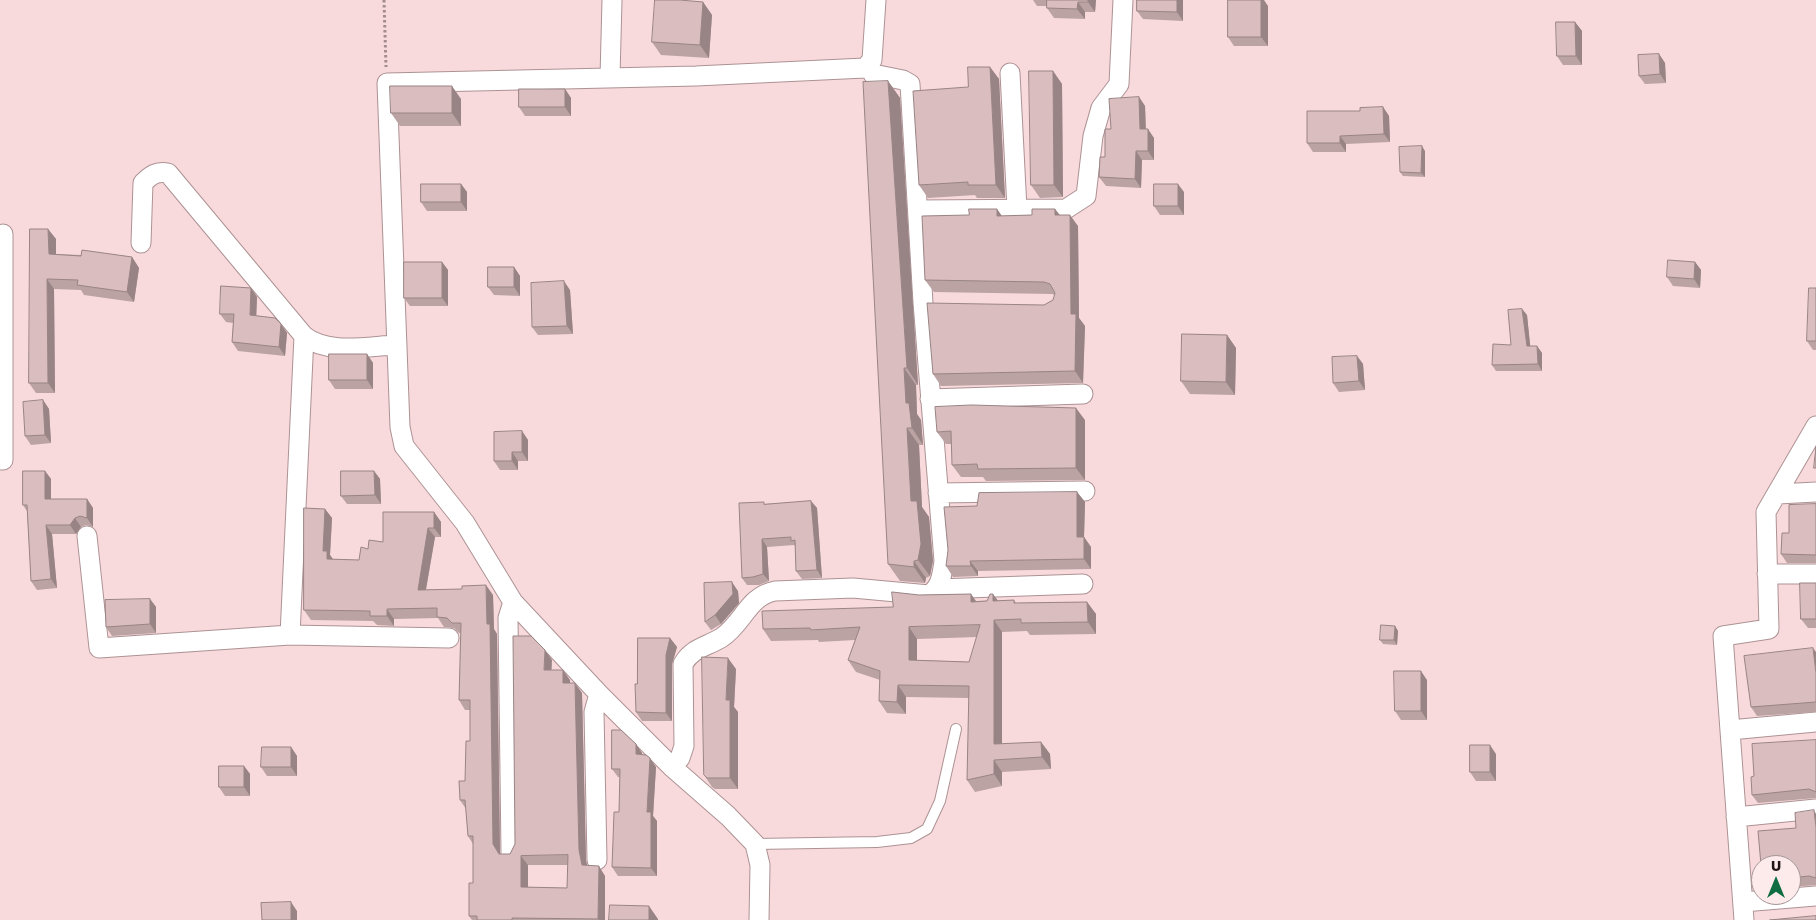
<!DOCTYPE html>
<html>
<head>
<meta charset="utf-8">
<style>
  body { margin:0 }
  #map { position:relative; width:1816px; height:920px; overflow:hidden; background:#f8dadc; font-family:"Golos Text",sans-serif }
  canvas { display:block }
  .north { position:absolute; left:1751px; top:855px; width:50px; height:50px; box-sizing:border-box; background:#fdebeb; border:1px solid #a49596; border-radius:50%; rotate:0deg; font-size:14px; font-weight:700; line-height:20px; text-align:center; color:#1f1516 }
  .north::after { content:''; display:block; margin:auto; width:18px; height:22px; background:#0f6d41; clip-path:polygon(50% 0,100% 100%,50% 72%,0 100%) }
</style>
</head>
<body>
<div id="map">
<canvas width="1816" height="920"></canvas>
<div class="north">U</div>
</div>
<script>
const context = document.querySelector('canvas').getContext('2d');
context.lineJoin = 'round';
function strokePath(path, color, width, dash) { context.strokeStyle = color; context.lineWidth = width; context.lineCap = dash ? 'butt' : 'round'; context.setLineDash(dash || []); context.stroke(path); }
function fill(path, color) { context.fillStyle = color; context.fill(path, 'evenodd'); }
const lane = new Path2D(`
  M755,844L877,842L911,838L927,829L940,801L956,729`);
const street = new Path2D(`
  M1010,73L1017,209
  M610,77L612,0
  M918,210L1066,209L1086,196L1093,136L1101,108L1119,84L1123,0
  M141,243L143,183C151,175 156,171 168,173L304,336C328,355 368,346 397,345
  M930,399L1083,394
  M0,460H3V234
  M938,493L1085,491
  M1778,494L1816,492
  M87,536L99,648L290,635L449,638
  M1767,574H1816
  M937,589L1083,584
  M290,635L304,336
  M1730,730L1816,722
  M672,767L680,758L684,746L683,664C692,648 706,647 721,638C743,624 748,596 775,591L853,588L929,595C941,587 942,575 944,561L923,303L910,84L903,80L873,74L869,66
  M1736,817L1816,809
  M511,854L508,618L513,602
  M597,860L594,712L599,694
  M1743,902L1816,896
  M759,920L760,865L755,844L728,816L672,767L599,694L513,602L465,523L404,446L400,427L387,83L696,76L865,68L872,60L876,0
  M1744,920L1723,636L1769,629L1766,512L1816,426`);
strokePath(lane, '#ad9294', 12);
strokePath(street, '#ad9294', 21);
strokePath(new Path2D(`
  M384,0L386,67`), '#a28c8e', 3, [2.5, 2.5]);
strokePath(lane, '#fff', 10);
strokePath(street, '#fff', 19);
fill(new Path2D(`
  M1033,0H1096L1095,12H1085V19L1054,18L1047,8V6H1037Z
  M1137,0H1183V21L1143,19L1137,11Z
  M703,2L712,15L709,58L661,55L652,42Z
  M1268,6V46H1234L1228,37Z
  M1575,22L1582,31V65H1563L1557,56Z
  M1659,54L1665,63L1666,83L1645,84L1639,76Z
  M990,67L999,79L1005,198H977L975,195L928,198L919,185L968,87Z
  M1053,71L1062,84L1063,197L1040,198L1031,185Z
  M888,81L900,98L918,385H916L917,414L921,420L923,445H919L922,507L929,517L933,561L930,576L926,578L925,583L900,581L888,564Z
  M565,89L571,98V116H525L519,107Z
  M1139,97L1145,106L1146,129L1154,138V160H1142L1141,188L1106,186L1099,177L1105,157L1111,129Z
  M461,99V126H400L391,113Z
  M1383,107L1389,116L1390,142L1346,144V152H1313L1307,143L1360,111Z
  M1425,151V177L1403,176L1400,172Z
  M461,184L467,192V211H427L421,202Z
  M1184,192V215H1160L1154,206Z
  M997,209L1002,216L1032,215L1055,209L1060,215L1078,226L1079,318L1085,326L1083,383L941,386L933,374L1044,305L1053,300L1055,295L1052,294L934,292L925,280L969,215Z
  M48,229L56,239V254L132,257L139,268L134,302L84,295L81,290L54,289L55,393H36L29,383Z
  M442,262L448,270V306H410L404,298Z
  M1695,262L1701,270L1700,288L1673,286L1667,277Z
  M514,267L520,276V296L494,295L488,287Z
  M251,288L257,297L256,316L281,324L287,333L285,356L238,351L232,342L233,323L226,322L220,314Z
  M1816,288V350H1813L1807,341Z
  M570,290L573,334L538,335L532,327Z
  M1522,309L1527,315L1530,346H1537L1542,353V371H1496L1492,365L1511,345Z
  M1227,335L1236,348L1235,395L1190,394L1181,381Z
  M367,354L373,363V389H335L329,380Z
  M1357,356L1363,364L1365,390L1339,392L1333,383Z
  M43,400L49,409L51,443L31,445L25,436Z
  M1085,420V480L986,481L983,477H961L952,465V444H946L937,432Z
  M522,431L528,440V461H518V470H500L494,461Z
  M45,471L51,479V499H87L93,508V527L86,525L81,527L76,534H52L57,588L37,590L31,581L27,511L23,505Z
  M374,471L380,479L381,504H347L341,496Z
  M1077,492L1085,502L1084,537L1091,547V569L978,571V576L953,577L946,566L977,506Z
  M811,501L817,508L822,578L802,579L796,571L795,546L794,545L767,547L769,581L759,585H747L742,578L766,504Z
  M1816,504V563H1787L1781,554L1789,533Z
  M325,509L332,518L330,555L333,559L359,560L368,549L383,542L434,512L441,522V537H435L426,590L493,595L494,629L497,634L500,854H510L515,844L552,660L551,670L570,680V683L582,693L586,860L587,865L605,876V920H472L469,916L473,883V844L468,836L466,809L460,800L465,781L470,741V710H465L459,700L461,633H459L454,628L444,627L438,618L394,619V626L377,625L373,621L311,620L304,610ZM528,865H568L567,888L528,887Z
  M1816,583V628H1808L1801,619Z
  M738,591L739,603L721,624L711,630L705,622Z
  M971,594L976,601L1014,600L1016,603L1087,602L1096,614V634L1030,635L1027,631L1002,632V744L1041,742L1050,754L1051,769L1002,772V786L975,792L967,780L969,698L906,697V714L887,713L879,701L880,680L856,672L848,660L855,640L819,642L818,640L771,641L763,629L893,607L919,595ZM977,637L969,662L917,660V639Z
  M150,599L156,607V633L112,636L106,627Z
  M1395,626L1398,631L1397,645L1383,644L1380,640Z
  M670,638L677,647L672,664V721H642L636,712L637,684Z
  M1816,652V712L1757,716L1751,707Z
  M736,669L734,707L738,712V789H715L712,787L704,775Z
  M1427,680V720H1401L1395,711Z
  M1816,740V798L1758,803L1752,795L1754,776Z
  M636,744L642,753V754L656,767L653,816L657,821V876H618L612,867L619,812L620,777H618L612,769Z
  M291,747L297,756V776H267L261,767Z
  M1496,754V781H1476L1470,772Z
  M244,766L250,774V796H225L219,787Z
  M1816,814V885L1791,887V865L1796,828Z`), '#bba3a3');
fill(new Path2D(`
  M1088,0H1096L1095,12L1088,2Z
  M1177,0H1183V21L1177,12Z
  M1261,0H1264L1268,6V46L1261,37Z
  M703,2L712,15L709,58L700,45Z
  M1078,2L1085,12V19L1077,9Z
  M1575,22L1582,31V65L1576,56Z
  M1659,54L1665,63L1666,83L1660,74Z
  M990,67L999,79L1005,198L996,185Z
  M1053,71L1062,84L1063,197L1054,185Z
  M888,81L900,98L918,385L907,368Z
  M452,86L461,99V126L452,113Z
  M565,89L571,98V116L565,107Z
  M1139,97L1145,106L1146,138L1140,129Z
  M1383,107L1389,116L1390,142L1384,134Z
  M1148,129L1154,138V160L1148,151Z
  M1340,136L1346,144V152L1340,143Z
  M1422,146L1425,151V177L1421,173Z
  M1136,151L1142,160L1141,188L1135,179Z
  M461,184L467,192V211L461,202Z
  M1178,184L1184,192V215L1178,206Z
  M997,209L1005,221L997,216Z
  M1055,209L1063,220L1055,215Z
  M1070,215L1078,226L1079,318L1085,326L1083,383L1075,371L1071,314Z
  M48,229L56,239V264L49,254Z
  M132,257L139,268L134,302L127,292Z
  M442,262L448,270V306L442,298Z
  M1695,262L1701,270L1700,288L1694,279Z
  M514,267L520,276V296L514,287Z
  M47,279L54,289L55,393L48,383Z
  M564,281L570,290L573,334L567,326Z
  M251,288L257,297L256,324L250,315Z
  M1522,309L1527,315L1531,353L1527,346Z
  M281,324L287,333L285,356L279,347Z
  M1227,335L1236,348L1235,395L1226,382Z
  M1537,346L1542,353V371L1538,364Z
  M367,354L373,363V389L367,380Z
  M1357,356L1363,364L1365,390L1359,381Z
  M904,368L916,385L917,414L921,420L923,445L912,428L906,403Z
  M43,400L49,409L51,443L45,435Z
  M1076,408L1085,420V480L1076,468Z
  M907,428L919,445L922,507L929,517L933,561L930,576L918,560L911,501Z
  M522,431L528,440V461L522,452Z
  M512,452L518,461V470L512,461Z
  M45,471L51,479V508L45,499Z
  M374,471L380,479L381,504L375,495Z
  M1077,492L1085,502L1084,537L1091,547V569L1084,559L1077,537Z
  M87,499L93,508V527L87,518Z
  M811,501L817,508L822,578L817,570Z
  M325,509L332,518L330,555L334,561L327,559L323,551Z
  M434,512L441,522V537L434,528Z
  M75,518L81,527L76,534L70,525Z
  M46,525L52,534L57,588L51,579Z
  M428,528L435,537L424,600L418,590Z
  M762,539L767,547L769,581L763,574Z
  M914,561L926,578L925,583L914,567Z
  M970,561L978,571V576L971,566Z
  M732,582L738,591L739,603L721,624L715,615Z
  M486,585L493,595L494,629L497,634L500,854L506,864L493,844Z
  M971,594L979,606L971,602Z
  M993,594L1002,606L993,601Z
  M150,599L156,607V633L150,624Z
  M1087,602L1096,614V634L1088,622Z
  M387,609L394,619V626L387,616Z
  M994,620L1002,632V756L994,744Z
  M1395,626L1398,631L1397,645L1394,640Z
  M909,627L917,639V672L909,660Z
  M670,638L677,647L672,664V721L666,713V655Z
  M1813,648L1816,652V673Z
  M545,650L552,660L551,680L544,670Z
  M728,658L736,669L734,707L738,712V789L730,778L726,700Z
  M563,670L570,680V693L563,683Z
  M1421,671L1427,680V720L1421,711Z
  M575,683L582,693L586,860L589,875L582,865L579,850Z
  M898,685L906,697V714L897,702Z
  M1041,742L1050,754L1051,769L1042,757Z
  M636,744L642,753V763L636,754Z
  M1490,745L1496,754V781L1490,772Z
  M291,747L297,756V776L291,767Z
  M650,758L656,767L653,816L657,821V876L651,868L647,812Z
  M994,760L1002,772V786L994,774Z
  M244,766L250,774V796L244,787Z
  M1814,810L1816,814V827Z
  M521,856L528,865V897L521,887Z
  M599,866L605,876V920H599L598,919Z
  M291,902L297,911V920H291Z
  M649,906L658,919V920H649Z`), '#998485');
const building = new Path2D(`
  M655,0H680L703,2L700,45L652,42Z
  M1047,0H1088V2H1078L1077,9L1047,8Z
  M1137,0H1177V12L1137,11Z
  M1228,0H1261V37H1228Z
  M1556,22H1575L1576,56H1557Z
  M1659,54L1660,74L1639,76L1638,55Z
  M968,67H990L996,185H968V182L919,185L913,91L968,87Z
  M1029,71H1053L1054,185H1031Z
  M888,81L907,368H904L906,403H909L912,428H907L911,501H917L921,544L918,560L914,561V567L888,564L863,82Z
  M390,86H452V113H391Z
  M519,89H565V107H519Z
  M1139,97L1140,129H1148V151H1136L1135,179L1099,177L1100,157H1105V129H1111L1109,99Z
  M1383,107L1384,134L1340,136V143H1307V111H1360V108Z
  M1422,146L1421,173L1400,172L1399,147Z
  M421,184H461V202H421Z
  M1154,184H1178V206H1154Z
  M969,209H997V216L1032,215V209H1055V215H1070L1071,314H1076L1075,371L933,374L927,303L1044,305L1053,300L1055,293L1050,284L1044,282L925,280L922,216L969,215Z
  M30,229H48L49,254L81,256L82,250L132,257L127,292L77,285L78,280L47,279L48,383H29Z
  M1668,260L1695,262L1694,279L1667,277Z
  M404,262H442V298H404Z
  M488,267H514V287H488Z
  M564,281L567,326L532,327L531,283Z
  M221,286L251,288L250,315L275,318L281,324L279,347L232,342L234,314H220Z
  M1809,288H1816V341H1807Z
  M1522,309L1527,346H1537L1538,364L1492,365L1493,344L1511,345L1508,310Z
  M1182,334L1227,335L1226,382L1181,381Z
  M329,354H367V380H329Z
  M1357,356L1359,381L1333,383L1332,357Z
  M43,400L45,435L25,436L23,402Z
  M972,405L1076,408V468L978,469L977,464L952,465L951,431L937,432L935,407Z
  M522,431V452H512V461H494V432Z
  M1816,447V468H1814Z
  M23,471H45V499H87V518L80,516L75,518L70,525H46L51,579L31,581L27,505H23Z
  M341,471H374L375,495L341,496Z
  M1077,492V537H1084V559L970,561L971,566H946L948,550L944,507L977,506L979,493Z
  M811,501L817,570L796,571L795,540L791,541V537L762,539L763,574L753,577L742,578L739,503L764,502V504Z
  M1816,504V555L1781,554L1782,533H1789V505Z
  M304,508L325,509L323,551H327V559L359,560L361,547L368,549L369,540L383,542V512H434V528H428L418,590L462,589V586L486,585L487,624H490L493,844L499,854H510L515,844L513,636H531L545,650L544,670H563V683H575L579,850L582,865L599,866L598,919L512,918V920H477V916H469V883H473V836H468L465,800H460L459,781H465L466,741H470V700H459L461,623H452L447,618L437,617V608L387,609V616H370V611L304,610ZM568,855L567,888L521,887V856Z
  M732,582L733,594L715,615L705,622L704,583Z
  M1800,583H1816V619H1801Z
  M892,592L919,595L971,594V602L987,601L990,594H993V601L1014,600V603L1087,602L1088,622L1021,623V619L994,620V744L1041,742L1042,757L994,760V774L967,780L969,686L898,685L897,702L879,701L880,671L848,660L860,627L811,630L810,628L763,629L762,611L893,607ZM980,625L969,662L909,660V627Z
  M150,599V624L106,627L105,600Z
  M1381,625L1395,626L1394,640H1380Z
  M638,638H670L666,655V713L636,712L635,684H637Z
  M1813,648L1816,673V702L1751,707L1744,656Z
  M702,657L728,658L726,700H730V778H707L704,775Z
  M1394,671H1421V711H1395Z
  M612,730H621L636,744V754L646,755L650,758L647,812H651V868L612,867L614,812H619L620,769H612Z
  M1816,740V792L1809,789L1752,795L1751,777L1754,776L1752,744Z
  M1470,745H1490V772H1470Z
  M262,747H291V767H261Z
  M219,766H244V787H219Z
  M1814,810L1816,827V878L1809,876L1791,878V865H1761L1758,831L1796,828L1795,813Z
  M291,902V920H262L261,903Z
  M610,905L649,906V920H609Z
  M1816,916V920H1770Z`);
fill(building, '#dabdbe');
strokePath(building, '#998485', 1);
</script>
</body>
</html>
